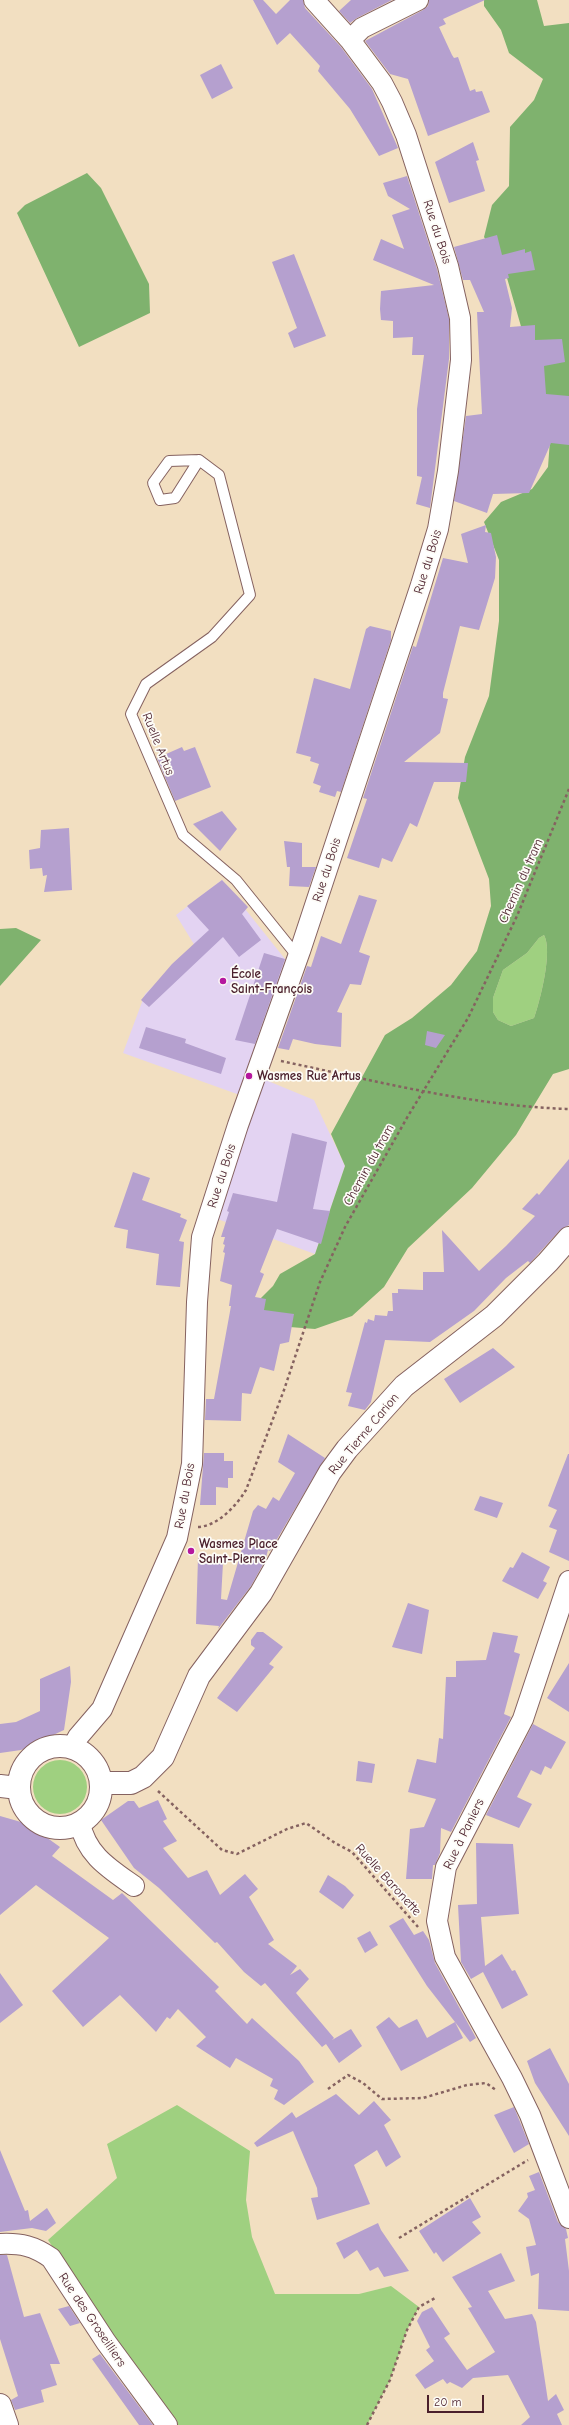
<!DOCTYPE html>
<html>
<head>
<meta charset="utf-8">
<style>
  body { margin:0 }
  #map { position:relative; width:569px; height:2425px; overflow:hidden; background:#f2dfc1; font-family:"Comic Neue",sans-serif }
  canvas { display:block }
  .scale { position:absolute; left:427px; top:2395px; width:57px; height:18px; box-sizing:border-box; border:2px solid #4a1f2b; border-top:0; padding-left:5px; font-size:12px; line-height:14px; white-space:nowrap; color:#4a1f2b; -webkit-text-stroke:3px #fdfcf7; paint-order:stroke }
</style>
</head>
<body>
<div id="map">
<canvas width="569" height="2425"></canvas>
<div class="scale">20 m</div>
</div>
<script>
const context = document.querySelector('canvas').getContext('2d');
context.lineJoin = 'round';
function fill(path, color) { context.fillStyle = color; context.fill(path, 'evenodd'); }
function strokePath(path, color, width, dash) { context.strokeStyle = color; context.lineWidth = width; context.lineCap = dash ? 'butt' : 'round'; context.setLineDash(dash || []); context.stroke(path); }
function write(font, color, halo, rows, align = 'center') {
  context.font = font + ' "Comic Neue",sans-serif'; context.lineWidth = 3.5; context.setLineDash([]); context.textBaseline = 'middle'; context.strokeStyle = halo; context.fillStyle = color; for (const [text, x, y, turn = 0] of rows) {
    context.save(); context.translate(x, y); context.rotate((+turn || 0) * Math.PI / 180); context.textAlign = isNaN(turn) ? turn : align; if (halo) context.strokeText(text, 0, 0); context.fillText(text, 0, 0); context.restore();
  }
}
fill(new Path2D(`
  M222,880L293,969L256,1076L314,1100L345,1166L315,1254L209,1216L248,1098L123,1053L145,994L195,946L176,915Z`), '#e3d3f2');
fill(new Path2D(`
  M544,935C553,951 540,1001 534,1018L511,1026L498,1020L493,1012V998L503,970L527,953L539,938Z
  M33 1787a27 27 0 1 1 54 0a27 27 0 1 1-54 0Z
  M177,2105L250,2151L246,2200L252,2237L275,2294H359L391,2286L419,2307L407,2330L390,2380L367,2425H173L48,2240L117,2178L107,2144Z`), '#9fd080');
fill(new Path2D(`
  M484,0H537L544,26L569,23V1069L553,1074L516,1135L472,1188L408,1248L384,1287L352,1316L315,1329L277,1326L252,1307L273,1286L280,1274L315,1254L345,1166L331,1134L385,1035L412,1018L451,985L477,951L491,906L489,879L458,798L465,757L489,696L499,621V560L484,522L501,502L532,489L548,467L550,440L531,361L505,271L484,237L492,205L509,186L510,127L534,100L543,79L509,53L501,30L484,6ZM544,935C553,951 540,1001 534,1018L511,1026L498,1020L493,1012V998L503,970L527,953L539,938Z
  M87,173L101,188L149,284L150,313L79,347L17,213L25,205Z
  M16,928L41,940L0,986V929Z`), '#7fb26e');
fill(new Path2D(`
  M253,0H263L276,14L290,0H303L305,8L341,47L372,89L398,148L379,156L350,109L318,71L320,66L290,33L277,45Z
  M351,0H392L357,18L350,23L339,11Z
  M429,0H485L443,19L446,24L439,27L452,55L454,58L458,57L470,91L475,89L476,92L482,91L490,112L428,136L408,79L390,74L365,41L423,10L428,6Z
  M221,64L233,88L212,99L200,75Z
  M473,142L479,160L476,161L485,191L449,203L435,162Z
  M407,176L437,269L449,319V359L430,508L416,504L422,477L417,476V409L424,355H412L413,337L393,338V321L381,320L380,309L381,291L434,285L373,260L381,239L404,249L392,215L410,209L388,196L383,183Z
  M497,235L502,255L525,249V253L531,251L535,270L508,274L509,278L505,279L512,308L510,327L535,325V340L562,339L565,362L544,366L546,394L569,396V445L551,443L529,493L493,494L487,513L454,501L466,416L482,414L477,312H484L470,280H463L454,247Z
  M294,254L326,336L294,348L288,333L297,328L272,262Z
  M486,525L485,532L491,533L496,557L495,578L479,630L460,626L443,693V698L448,699L440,733L404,762L468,763L466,782H434L417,827L410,823L392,862L382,858L379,868L347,858L367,799L363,798L413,646L416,647L443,558L468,563L461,534Z
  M370,626L391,631V640L341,792L337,791L335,797L319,792L321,786L313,783L319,764L310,761L311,757L296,753L314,678L350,689L366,629Z
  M182,747L184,751L195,747L211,787L175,801L157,758Z
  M222,811L237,829L220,851L193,824Z
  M69,828L72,890L44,892L47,875L43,876L42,868L30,869L29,850L40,848L41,830Z
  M284,841L302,843V867H316L309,887L289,886L290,867H287Z
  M222,880L248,907L242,914L261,940L239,957L223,937L149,1007L141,1000L172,964L209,930L187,906Z
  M359,895L377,900L359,952L370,956L361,985L350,984L337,1012L342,1013L341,1047L315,1044L293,1039L289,1050L278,1048L307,966L311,967L321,936L341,944Z
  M264,953L285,959L255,1044L235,1040Z
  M146,1027L186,1039L185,1043L226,1058L221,1074L139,1048Z
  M427,1031L445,1035L436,1048L425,1045Z
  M292,1133L327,1142L313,1209L330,1211L321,1244L277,1229L260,1272L264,1274L255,1297L266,1299L264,1310L294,1314L289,1342L280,1344L274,1371L260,1367L251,1394L242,1393L241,1421L205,1420L206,1399H214L231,1306H229L232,1285L220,1281L225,1253L223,1252L225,1245L223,1244L225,1237H221L229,1212L227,1211L233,1193L277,1202Z
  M569,1159V1225L560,1230L530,1263L528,1261L506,1278L474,1311L430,1342L385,1340L371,1402L365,1410L348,1406L352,1393L346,1392L365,1322L367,1323L368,1319L374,1321L375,1315L387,1316L388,1311H393L392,1293H398V1289L423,1290V1272H444L442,1230L479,1271L506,1246L535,1216L522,1209L537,1193L539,1195Z
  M133,1172L150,1178L142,1200L181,1214L180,1217L187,1220L179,1241L184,1242L180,1287L156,1285L159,1254L126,1248L128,1230L114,1227Z
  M493,1348L515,1367L460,1403L444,1379Z
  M288,1434L325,1458L270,1551L268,1550L265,1561L251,1586L218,1629L219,1626L196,1624L198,1558L223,1563L221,1599L227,1600L253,1511L258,1505L266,1509L273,1497L279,1501L295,1473L278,1462Z
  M204,1453H224V1461H233V1478H228V1488L216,1487V1505H200Z
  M568,1454H569V1561L549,1552L557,1530L549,1527L557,1510L548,1506Z
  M480,1496L503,1503L497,1518L474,1510Z
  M522,1552L550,1567L543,1581L547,1583L538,1599L502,1581L510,1567L513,1568Z
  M408,1603L429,1610L422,1654L392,1647Z
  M257,1632H263L283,1647L269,1664L274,1667L237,1712L217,1698L255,1648L251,1645V1640Z
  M493,1632L518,1636L514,1652L520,1654L504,1714L511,1717L451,1832L441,1828L440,1853L435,1865H433L432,1879H406L410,1829L424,1827L436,1799L408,1792L417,1759L436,1763L439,1738L443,1739L446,1677H456V1661L486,1660Z
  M569,1663V1712L547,1698Z
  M70,1666L71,1682L64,1730L21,1750L0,1753V1724L16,1722L40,1711V1679Z
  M533,1724L566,1742L551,1769L545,1766L541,1775L531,1770L517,1797L532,1804L519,1828L486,1815Z
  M358,1761L375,1764L372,1783L356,1781Z
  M158,1800L167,1819L163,1821L177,1841L163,1848L188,1878L207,1870L220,1895L245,1874L258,1889L249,1897L274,1940L268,1944L297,1966L290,1975L300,1969L309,1979L296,1993L334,2038L332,2040L351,2029L362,2046L339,2063L326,2044L322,2047L265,1983L261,1986L244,1972L217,1942L215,1943L159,1888L134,1868L101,1820L128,1801H134L139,1808Z
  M0,1816L21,1822L46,1837L60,1847L52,1856L113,1900L122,1893L219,1987L215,1991L247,2024L252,2018L299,2061L314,2082L284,2105L274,2099L278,2090L270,2086L273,2079L236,2058L230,2068L196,2046L206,2037L178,2009L170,2019L167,2017L156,2032L120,1995L83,2027L52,1991L109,1938L36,1885L0,1915Z
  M476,1843L513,1844L519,1914L481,1917L485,1966L502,1954L512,1971L515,1970L528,1995L502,2009L483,1972L471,1979L461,1962L458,1905L477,1904Z
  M328,1875L345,1886L354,1895L343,1909L319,1892Z
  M403,1918L414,1935L423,1931L429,1940L435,1963L476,2038L470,2042L455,2022L463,2038L401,2071L376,2027L389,2017L399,2028L417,2019L427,2038L455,2022L427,1986L389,1926Z
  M370,1931L378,1945L365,1953L357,1938Z
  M0,1973L23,2005L0,2023Z
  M550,2048L569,2084V2136L535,2083L527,2061Z
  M336,2094L359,2115L374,2101L391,2120L384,2125L401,2157L386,2167L377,2150L354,2165L370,2204L317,2220L311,2198L318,2197L317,2188L293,2131L257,2147L254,2143L292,2112L296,2118Z
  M514,2107L529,2144L514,2153L494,2115Z
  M0,2150L25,2211L28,2210L30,2221L47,2208L56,2223L46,2231L32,2228L0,2232Z
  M539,2172L558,2222L566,2229L568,2238L565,2239L569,2271V2311L538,2309L539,2273L531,2276L526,2247L536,2245L529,2219L518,2211L528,2197L527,2193L535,2190L529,2176Z
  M470,2198L481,2217L472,2222L481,2233L443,2262L436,2252L434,2254L419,2231Z
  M378,2223L381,2230L409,2271L384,2277L378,2267L370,2271L357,2250L344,2259L336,2243Z
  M501,2253L515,2281L488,2291L505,2319L532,2314L536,2322L548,2401L556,2394L564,2410L557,2414L562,2425H521L530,2417L508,2375L473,2378L462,2388L450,2382L447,2384L443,2379L425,2389L415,2375L434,2361L426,2350L430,2347L417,2321L422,2312L432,2307L450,2334L444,2338L467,2370L495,2352L468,2308L472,2307L452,2277Z
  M0,2255H7L24,2317L40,2313L60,2364H50L57,2385L41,2390L44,2402L15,2410L11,2400L18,2396L0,2339Z
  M69,2306L80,2323L70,2326L58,2309Z
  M100,2354L153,2425H139L92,2359Z`), '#b5a0cf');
const lane = new Path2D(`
  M199,460L175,498L160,500L153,483L169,461L199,460L219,475L250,595L212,637L146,684L131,714L183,835L236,880L298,957`);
const street = new Path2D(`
  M350,40L362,28L418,0
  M569,1581L523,1719L446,1867L437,1921L445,1957L512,2078L530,2115L569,2218
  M72,1748L78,1737L102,1709L177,1538L192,1464L197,1302L202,1237L238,1125L300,951L421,585L438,529L448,471L461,360L460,318L448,266L406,135L392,102L382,83L350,40L314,0
  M80,1823C86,1855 110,1869 134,1886
  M0,2244C21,2243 34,2246 51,2258L106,2342L167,2425`);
const secondary = new Path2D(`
  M19 1787a41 41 0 1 1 82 0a41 41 0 1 1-82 0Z
  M101,1783H131L143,1777L163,1757L199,1676L261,1593L330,1472L347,1449L404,1386L494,1316L548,1262L569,1238
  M0,1786L18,1788
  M0,2405L7,2425`);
strokePath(lane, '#856260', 12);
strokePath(street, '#856260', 22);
strokePath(secondary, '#856260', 24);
strokePath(new Path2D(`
  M281,1061C376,1081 472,1106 569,1109
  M198,1527C218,1526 236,1506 246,1490L284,1390L320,1282L345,1227L408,1116L468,1018L517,916L569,789
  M158,1791L222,1850L237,1854L287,1829L306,1823L335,1843L352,1852L418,1927
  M328,2089L348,2075L363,2083L382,2099L423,2098L467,2085L486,2083L496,2090
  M399,2238L528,2160
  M367,2425L390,2380L407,2330L419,2307L435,2298`), '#856260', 2.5, [3, 3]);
strokePath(lane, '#fff', 10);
strokePath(street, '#fff', 20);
strokePath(secondary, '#fff', 22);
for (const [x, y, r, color] of [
  [223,981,4,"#b5179e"],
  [249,1076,4,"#b5179e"],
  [191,1551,4,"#b5179e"]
]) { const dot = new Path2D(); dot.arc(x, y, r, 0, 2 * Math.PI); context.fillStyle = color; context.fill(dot); strokePath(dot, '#fdfcf7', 1.5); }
write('13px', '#4a1f2b', '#fdfcf7', [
  ["Rue du Bois",437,232,72],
  ["Rue du Bois",428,562,-73],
  ["Ruelle Artus",158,744,68],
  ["Rue du Bois",327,870,-72],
  ["Chemin du tram",521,881,-66],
  ["Chemin du tram",369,1165,-61],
  ["Rue du Bois",222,1176,-72],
  ["Rue Tierne Carion",364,1434,-50],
  ["Rue du Bois",185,1496,-80],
  ["Rue à Paniers",464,1834,-64],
  ["Ruelle Baronette",388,1880,48],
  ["Rue des Groseilliers",92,2320,56]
]);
write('bold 13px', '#4a1f2b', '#fdfcf7', [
  ["École",231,974],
  ["Saint-François",231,989],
  ["Wasmes Rue Artus",257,1076],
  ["Wasmes Place",199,1544],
  ["Saint-Pierre",199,1559]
], 'left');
</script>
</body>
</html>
